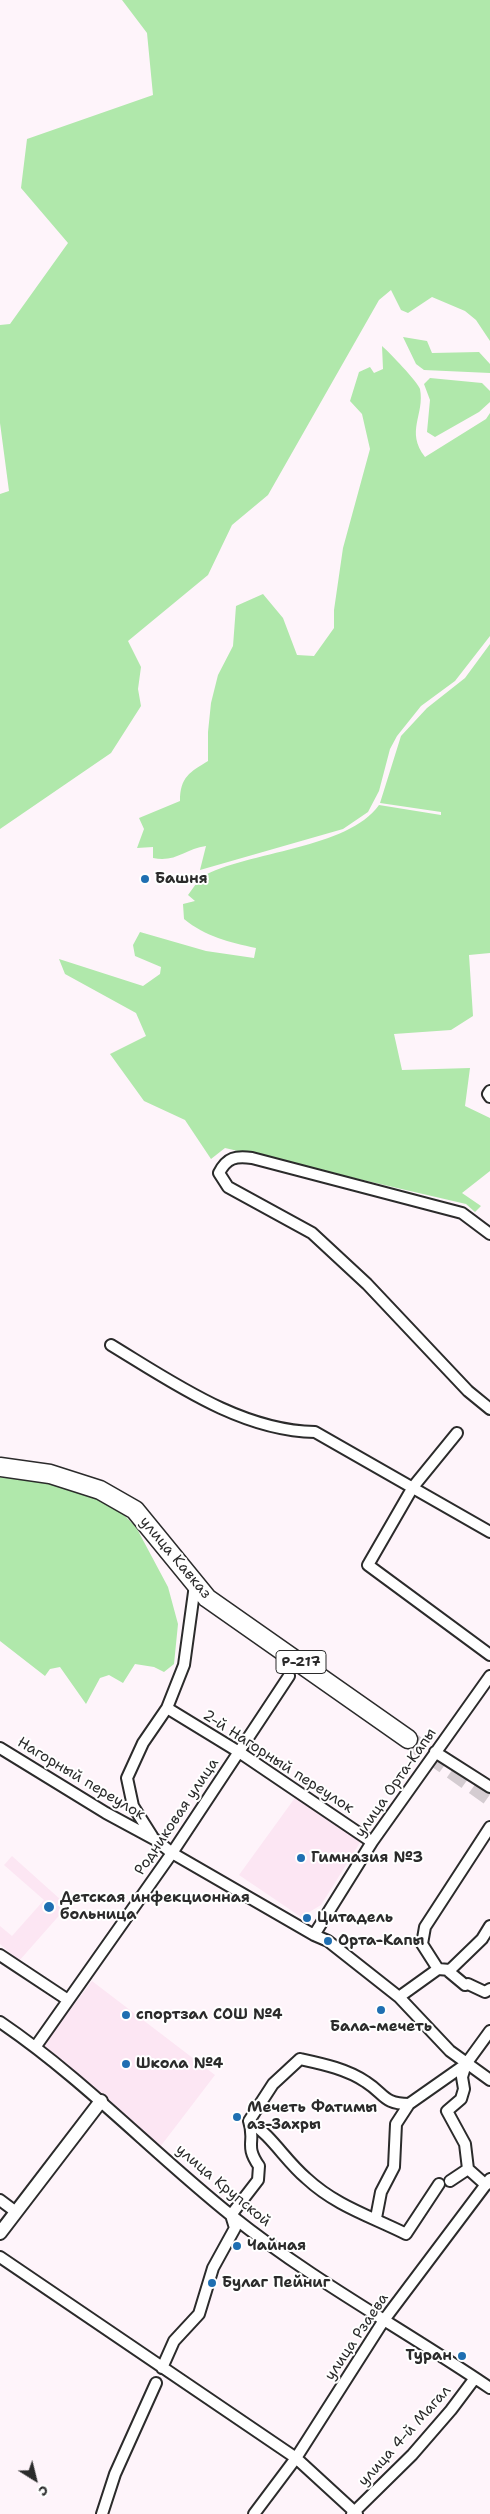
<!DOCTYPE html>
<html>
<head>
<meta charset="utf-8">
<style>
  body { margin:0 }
  #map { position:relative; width:490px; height:2514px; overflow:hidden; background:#fef4fa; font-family:"Shantell Sans",sans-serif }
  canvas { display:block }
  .north { position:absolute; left:10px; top:2454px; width:50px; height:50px; -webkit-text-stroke:4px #fff; paint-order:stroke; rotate:144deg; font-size:14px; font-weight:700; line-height:20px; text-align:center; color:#2b2b2b }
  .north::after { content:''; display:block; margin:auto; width:18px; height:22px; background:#2b2b2b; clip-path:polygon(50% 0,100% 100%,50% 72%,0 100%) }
</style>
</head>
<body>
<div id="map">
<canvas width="490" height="2514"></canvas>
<div class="north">С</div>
</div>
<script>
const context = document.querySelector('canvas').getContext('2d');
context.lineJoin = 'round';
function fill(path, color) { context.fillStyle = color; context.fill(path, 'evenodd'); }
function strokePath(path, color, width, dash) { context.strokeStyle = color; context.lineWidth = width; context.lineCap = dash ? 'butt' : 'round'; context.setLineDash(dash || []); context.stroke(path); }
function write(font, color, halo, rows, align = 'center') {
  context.font = font + ' "Shantell Sans",sans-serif'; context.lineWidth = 4; context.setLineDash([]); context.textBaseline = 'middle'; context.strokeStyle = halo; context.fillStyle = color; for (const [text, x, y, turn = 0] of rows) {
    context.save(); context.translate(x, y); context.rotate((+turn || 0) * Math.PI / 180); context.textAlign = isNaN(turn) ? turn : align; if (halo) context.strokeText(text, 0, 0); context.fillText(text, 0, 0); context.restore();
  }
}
fill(new Path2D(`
  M297,1795L361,1841L321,1905L301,1917L239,1875Z
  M12,1856L61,1900L57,1905L64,1910L19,1961L0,1944V1926L12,1936L44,1900L4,1865Z
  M92,1981L215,2075L160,2147L37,2053Z`), '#fce6f3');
fill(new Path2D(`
  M122,0H490V341L476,320L465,311L432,297L408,313L401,310L391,290L379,300L268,495L232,525L208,575L128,641L141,667L138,689L141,706L111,753L0,829V494L9,491L0,423V325L10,324L68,243L21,188L27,139L153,95L147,33Z
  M403,337L427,341L432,353L479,352L490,364V373L424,370L416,364Z
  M382,346C389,352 418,382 420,389C425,415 405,431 425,457L486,419L490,413V636L455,681L421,706L397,736L390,749L379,791L368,812L343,829L200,870L206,846C185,849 175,863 153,858V847L137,848L144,829L139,818L180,801C180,777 190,772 208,761V732L211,703L218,675L233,646L236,606L263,594L283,618L297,655L314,656L334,628V610L343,548L370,449L362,414L350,401L359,372L370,367L374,373L383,369Z
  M430,378L482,383L490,391V402L479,412L435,437L427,432L430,400L424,384Z
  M490,644V953L469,955L473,1016L451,1030L394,1034L402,1070L470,1068L465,1106L490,1118V1171L462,1193L481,1206L475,1212L466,1204L225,1148L211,1159L185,1120L144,1101L110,1054L146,1036L136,1013L65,974L59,959L143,986L160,974L161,967L135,956L133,945L140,932L206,951L254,958L256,948C229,942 206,937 184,919L183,904L195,901L188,895L201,877C248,851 348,849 379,805L441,815V812L380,803L401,736L427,708L465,678Z
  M0,1477L38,1481L87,1494L116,1507L136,1527L168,1587L178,1624L174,1664L164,1672L154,1667L135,1664L123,1683L109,1675L100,1678L86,1704L60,1667L50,1669L45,1676L0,1641Z`), '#b0e8ab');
strokePath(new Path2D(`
  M408,1739L490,1797`), '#d4ccd1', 18, [18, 9]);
const minor = new Path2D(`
  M490,1091L488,1094L490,1097
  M490,1234L462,1213L252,1158C236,1156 227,1157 219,1173L228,1187L312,1233L367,1284L468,1391L490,1409
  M111,1345C172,1382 241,1431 315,1432L490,1532
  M457,1433L413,1487L368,1565L490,1655
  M167,1708L239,1752L372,1842
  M0,1748L106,1813L156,1840L172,1853L314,1935L328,1941L399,1997L450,2051L490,2080
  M435,1752L490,1787
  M152,1836L133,1806L127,1778L143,1743L167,1708L184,1665L195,1585
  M314,1935L372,1842L490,1676
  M0,1955L68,2000
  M438,1969L422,1944L425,1927L490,1827
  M447,1970L465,1985L468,1984L485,1992L490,1989
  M399,1997L438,1969L450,1970L482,1939L490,1926
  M0,2022C84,2079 153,2153 232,2216C313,2281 405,2330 490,2388
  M36,2046L172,1853L289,1676
  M466,2064L462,2077L464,2089L461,2099L447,2111L465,2144L468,2169L486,2185
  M249,2121C272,2136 285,2160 306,2178C336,2206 370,2216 406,2234L439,2184
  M450,2181L468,2169
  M0,2200L16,2212
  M376,2218L381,2192L394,2167L396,2124L409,2104L466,2064L490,2031
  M0,2257L296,2458L357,2514
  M162,2368L174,2341L199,2314L213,2268L235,2228L231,2215L258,2180L259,2166C244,2145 256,2142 249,2121L273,2084L300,2059C323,2064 347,2069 366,2082C385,2094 383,2104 409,2104
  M102,2514L115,2474L156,2383
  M254,2514L296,2458L384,2320L490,2179
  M352,2514L412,2455L451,2410L475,2378`);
const tertiary = new Path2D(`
  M0,2233L101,2101`);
const trunk = new Path2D(`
  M0,1467L50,1474L100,1490L135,1510L207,1598L408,1739`);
strokePath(minor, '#2b2b2b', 14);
strokePath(tertiary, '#2b2b2b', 16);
strokePath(trunk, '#2b2b2b', 21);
strokePath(minor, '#fff', 10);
strokePath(tertiary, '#fff', 12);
strokePath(trunk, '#fff', 18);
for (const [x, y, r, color] of [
  [145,879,5,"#1f6fb2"],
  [301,1858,5,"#1f6fb2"],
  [49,1907,6,"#1f6fb2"],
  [307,1918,5,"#1f6fb2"],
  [328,1941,5,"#1f6fb2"],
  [381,2010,5,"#1f6fb2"],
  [126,2015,5,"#1f6fb2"],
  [126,2064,5,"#1f6fb2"],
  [237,2117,5,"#1f6fb2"],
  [237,2246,5,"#1f6fb2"],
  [212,2283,5,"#1f6fb2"],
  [462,2356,5,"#1f6fb2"]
]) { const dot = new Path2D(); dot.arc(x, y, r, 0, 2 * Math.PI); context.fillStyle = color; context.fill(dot); strokePath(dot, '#fff', 2); }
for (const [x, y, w] of [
  [301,1662,50]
]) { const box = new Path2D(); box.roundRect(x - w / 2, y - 11.5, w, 23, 4); context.fillStyle = '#fff'; context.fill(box); strokePath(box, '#2b2b2b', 1); }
write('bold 14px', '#2b2b2b', null, [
  ["Р-217",301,1662]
]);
write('bold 15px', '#2b2b2b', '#fff', [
  ["Башня",155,879],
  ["Гимназия №3",311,1858],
  ["Детская инфекционная",60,1898],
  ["больница",60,1915],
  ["Цитадель",317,1918],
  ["Орта-Капы",338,1941],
  ["спортзал СОШ №4",136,2015],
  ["Бала-мечеть",381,2027,"center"],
  ["Школа №4",136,2064],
  ["Мечеть Фатимы",247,2108],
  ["аз-Захры",247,2125],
  ["Чайная",247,2246],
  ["Булаг Пейниг",222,2283],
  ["Туран",452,2356,"right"]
], 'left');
write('15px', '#2b2b2b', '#fff', [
  ["улица Кавказ",175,1558,50],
  ["2-й Нагорный переулок",278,1762,33],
  ["Нагорный переулок",81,1779,31],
  ["улица Орта-Капы",396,1783,-55],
  ["Родниковая улица",177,1817,-56],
  ["улица Крупской",223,2186,40],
  ["улица Рзаева",357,2337,-56],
  ["улица 4-й Магал",405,2436,-48]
]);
</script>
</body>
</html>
